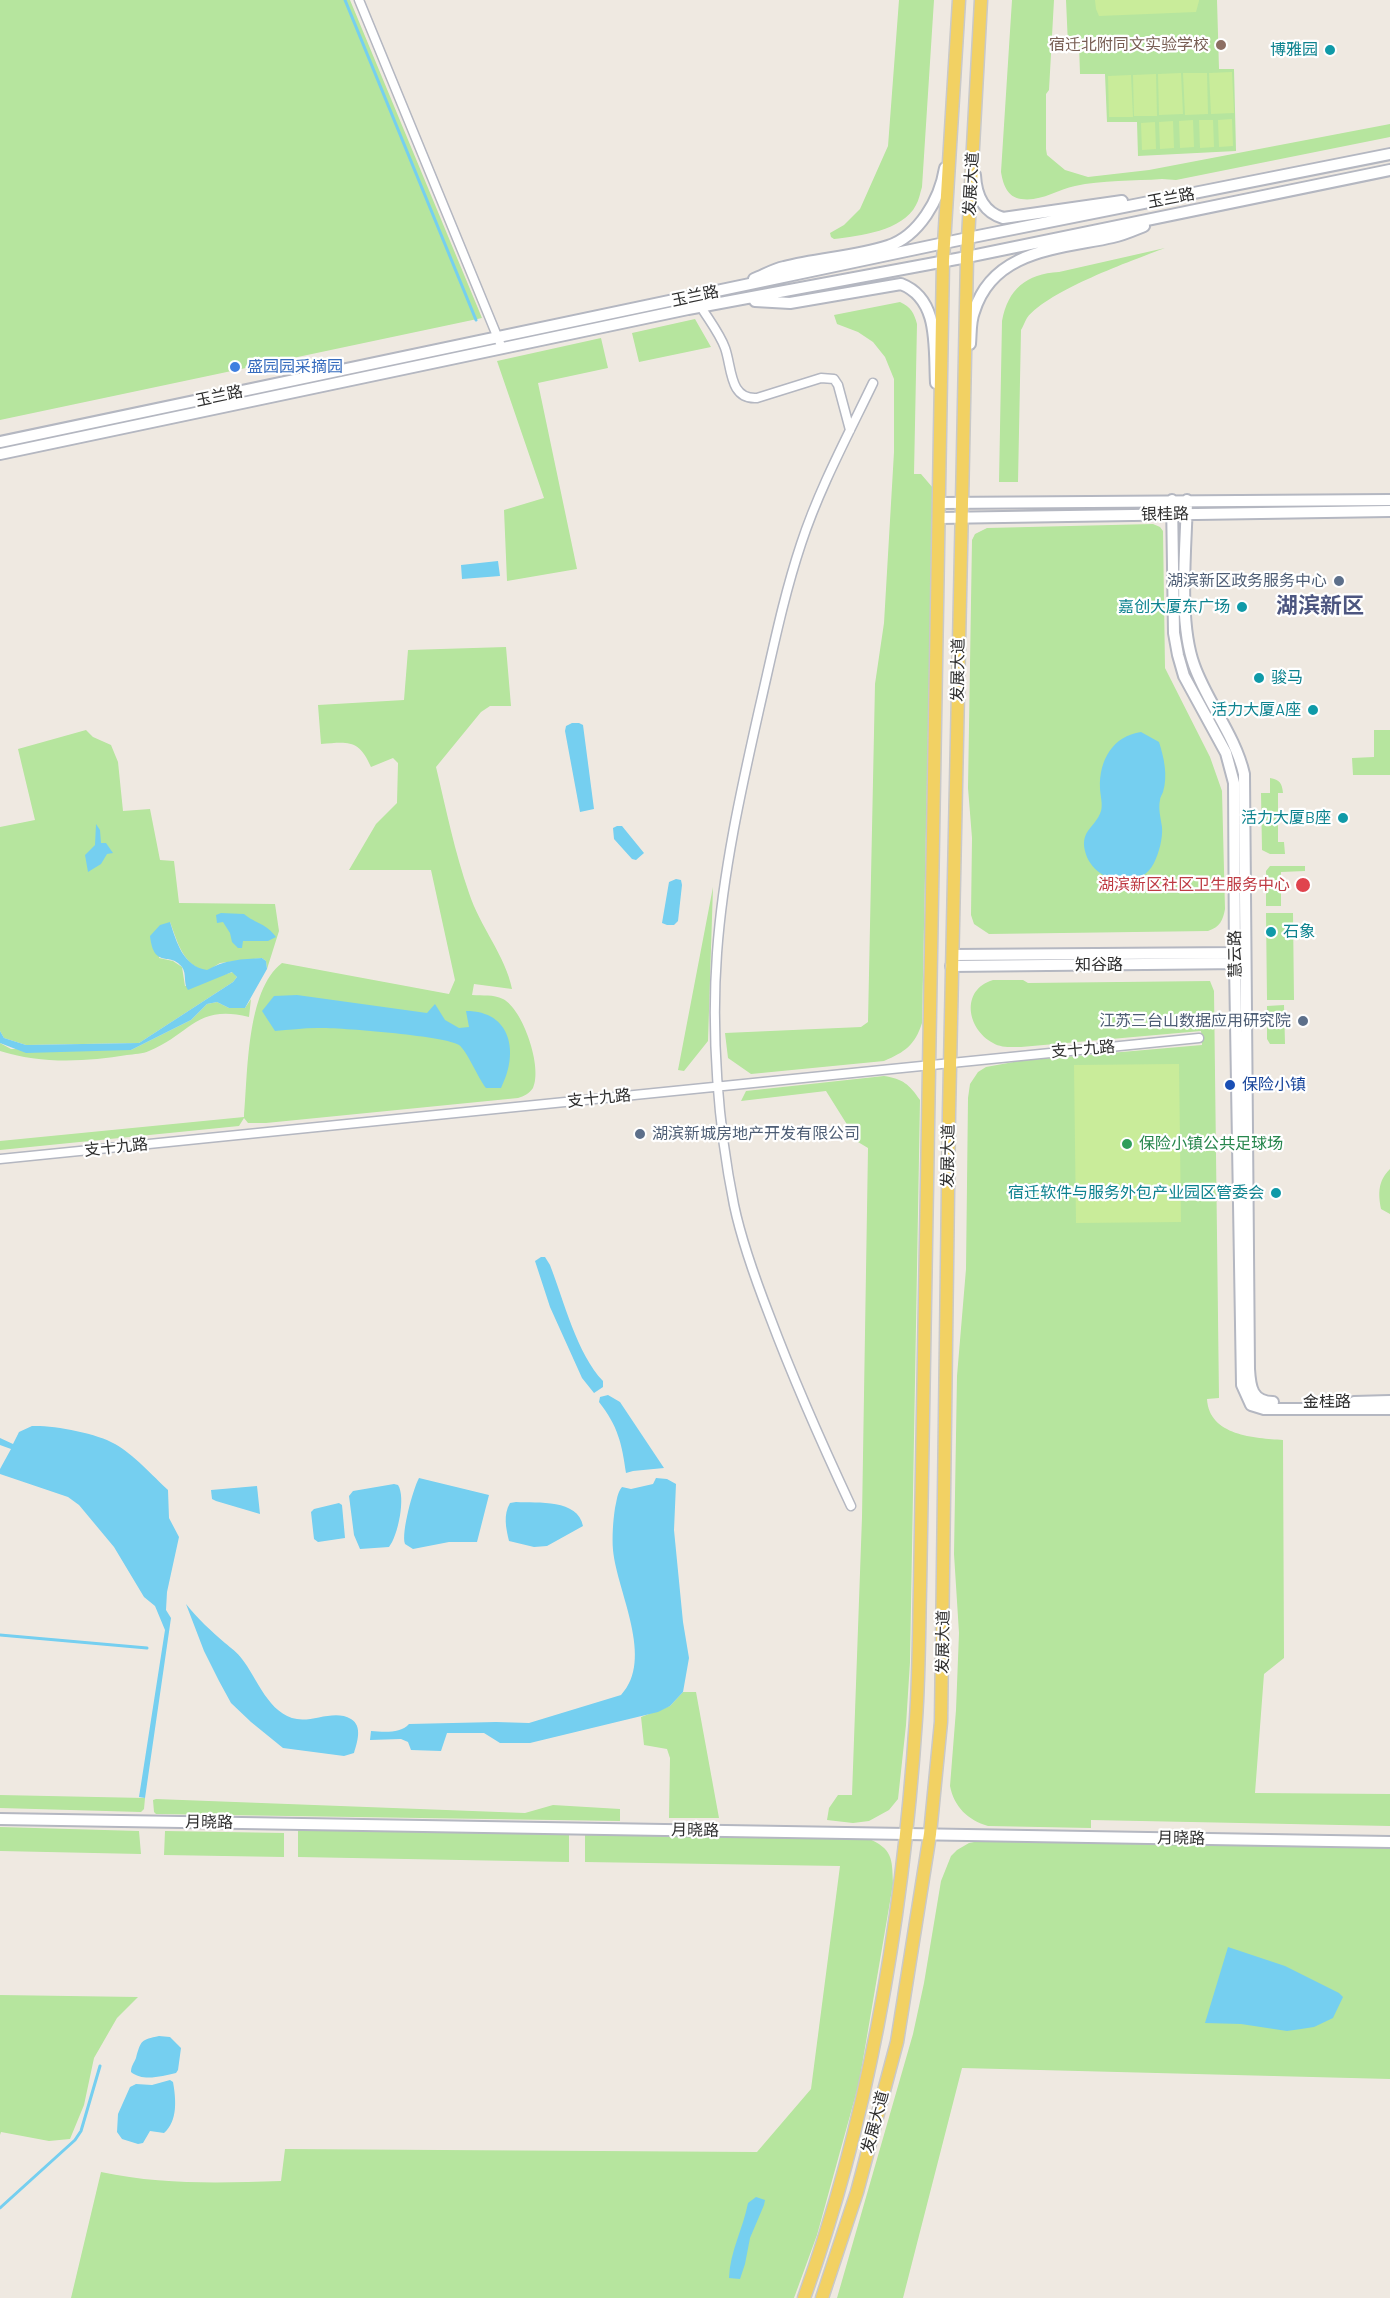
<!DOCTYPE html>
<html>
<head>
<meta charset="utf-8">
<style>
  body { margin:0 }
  canvas { display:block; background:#efe9e1 }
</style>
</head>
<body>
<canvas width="1390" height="2298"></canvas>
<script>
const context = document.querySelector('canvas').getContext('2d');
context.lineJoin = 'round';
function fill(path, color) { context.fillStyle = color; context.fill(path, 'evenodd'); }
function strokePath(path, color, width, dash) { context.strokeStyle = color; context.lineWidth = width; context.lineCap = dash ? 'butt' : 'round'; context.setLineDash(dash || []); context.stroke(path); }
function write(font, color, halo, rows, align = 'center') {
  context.font = font + ' Barlow,"Noto Sans SC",sans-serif'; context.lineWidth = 4.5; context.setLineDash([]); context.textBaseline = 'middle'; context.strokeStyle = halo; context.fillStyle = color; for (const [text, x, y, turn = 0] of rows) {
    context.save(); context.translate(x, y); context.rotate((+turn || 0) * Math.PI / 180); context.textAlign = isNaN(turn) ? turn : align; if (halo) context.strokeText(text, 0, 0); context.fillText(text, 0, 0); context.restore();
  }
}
fill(new Path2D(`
  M0,0H350L482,318L0,420Z
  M899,0H934L922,187C920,193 919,200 916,205C903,231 859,236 834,239L831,237L830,233L844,225L860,209L888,146Z
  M1012,0H1054L1049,90L1046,94V149L1047,155L1065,170L1088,177L1149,170L1390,124V137L1176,180L1162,179C1135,181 1101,180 1075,186C1057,190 1040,202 1021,199C1007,197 1003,184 1001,172Z
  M1066,0H1217L1219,69H1234L1236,151L1138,156L1137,122H1107L1105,74H1080L1079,45H1068Z
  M1165,248C1131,261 1049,290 1027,318C1025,321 1023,327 1021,330L1018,482H999L1002,321C1008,289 1026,274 1059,272Z
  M900,302C911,307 914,313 917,324L914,474H921L933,488L922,1023C915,1045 905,1052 884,1061L751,1074L728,1058L725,1033L861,1027L868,1022L875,684L884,623L894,452V379L885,357L873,342L858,332L837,324L834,315Z
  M695,319L711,347L639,362L632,333Z
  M601,338L608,368L538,383L577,569L507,581L504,510L544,498L497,361Z
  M1153,524L1160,527L1163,531L1165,668L1210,757L1222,791L1225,909C1223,920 1220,927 1208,931L989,934L974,924L971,915L972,838L968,788L972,540L975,534L987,528Z
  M506,647L511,706H490L481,712L436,767C446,809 455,853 469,893C480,927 505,955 512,989L474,984L472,995C483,996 493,994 503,999C523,1009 543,1068 533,1088C529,1094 524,1096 518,1098L266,1123H248L244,1118L239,1126L0,1150V1141L244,1117C248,1075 246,990 282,963L449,994L455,980L431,870H349L376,824L397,803L398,763L393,758L371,767C359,739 348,742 321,744L318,705L404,700L408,650Z
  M86,730L93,737L111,745L118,762L123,811L150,809L160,860L174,861L179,903L275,904L279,931L267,969L266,961L262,958L220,963L207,971C183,966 178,943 170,922L159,958L173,961L182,967L185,986L233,972L237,977L233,982L139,1043L26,1045L4,1038L0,1031V827L35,820L18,749Z
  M1374,730H1390V775H1353L1352,758L1374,757Z
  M1270,778C1280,780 1282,783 1283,793H1278V842H1284L1285,854H1270L1262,850L1261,793H1270Z
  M1270,866H1305V871L1281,872V906H1266V871Z
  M713,887L708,1041L684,1071L678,1070Z
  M1266,913H1293L1294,1000H1267Z
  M993,980H1023L1028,983L1210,981L1214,991L1219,1398L1207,1399C1209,1436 1255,1438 1283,1440L1284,1658L1264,1674L1255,1793L1390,1794V1826L1091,1820V1828L988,1826C968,1820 954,1807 950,1786L956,1710L959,1633L954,1554L957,1376L966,1269L968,1098L970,1084L978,1072L986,1067L1019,1061L1202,1045L1201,1031L1021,1047C1012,1047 1001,1048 993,1043C967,1029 960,990 993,980Z
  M251,999L249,1017C196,1004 191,1034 149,1051C143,1054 134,1054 127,1055C86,1062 40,1064 0,1051V1043L11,1049L131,1050L191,1020L207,1004L217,1002L229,1008H245Z
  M1284,1005L1285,1044H1270L1267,1039V1006Z
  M884,1076C903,1079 909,1084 920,1100L910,1662L906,1725L898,1799L889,1810L869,1821L853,1823L827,1820L829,1808L838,1795H852L862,1517L868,1148L858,1142L826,1091L741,1101L746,1091Z
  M1390,1169V1214L1381,1209C1378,1193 1378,1181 1390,1169Z
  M683,1692H696L719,1818H669L670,1758L667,1749L644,1745L641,1717L670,1706Z
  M0,1795L145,1798L144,1809L141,1812L0,1808Z
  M156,1799L525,1813L553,1805L620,1809V1821L156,1814L154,1812L153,1800Z
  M0,1827L139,1831L141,1854L0,1851Z
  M298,1830L569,1834V1862L298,1857Z
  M165,1831L284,1833V1857L164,1855Z
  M585,1833L867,1838C893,1849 892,1858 893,1884L859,2083L817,2235L794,2298H71L101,2172C161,2185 221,2183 281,2181L285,2149L757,2152L811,2089L840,1866L585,1862Z
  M984,1840L1390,1845V2079L962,2068L903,2298H837L913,2034L924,1983L941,1881L951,1856L957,1850L969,1843Z
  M0,1995L138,1997L117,2018L94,2058L84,2105L70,2139L49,2141L1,2132L0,2135Z`), '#b6e59e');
fill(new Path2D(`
  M1095,0H1199V1L1196,12L1099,16L1096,9Z
  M1232,72L1234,113L1211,114L1209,73Z
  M1181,73L1183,114L1159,115L1158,74Z
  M1183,73H1207L1208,114L1185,115Z
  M1156,74L1157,116H1134L1133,75Z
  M1131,75L1133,117H1109L1108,76Z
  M1232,119L1233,146L1219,147L1218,120Z
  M1193,120L1194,147L1180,148L1179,121Z
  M1199,120H1213L1214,147L1200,148Z
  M1173,121L1174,148L1160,149L1159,122Z
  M1155,122L1156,149L1142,150L1141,123Z
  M1179,1064L1181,1222L1076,1223L1074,1065Z`), '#c9ec9a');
fill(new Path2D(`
  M498,561L500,576L462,579L461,565Z
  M572,723H579L583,725L594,809L580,812L565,731L566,726Z
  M1141,732L1159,742C1164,758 1168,775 1163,792C1162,795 1160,797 1160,800C1158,809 1161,819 1162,827C1163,838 1159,853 1154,863C1139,893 1092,882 1085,851C1080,830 1096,827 1101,811C1103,804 1100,794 1100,788C1099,760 1113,736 1141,732Z
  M96,824L100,830L101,843H106L113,853L107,854L101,864L88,872L85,855L95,845Z
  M617,826H622L644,853L636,860L632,859L614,839L613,828Z
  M676,879L681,880L682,885L678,921L674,925H667L662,923L669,882Z
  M221,913L244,914C256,924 266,923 276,937L268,941H243L242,948H238L232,942L230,933L223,922L217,923L216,915Z
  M170,922C177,943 183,966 207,970C224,960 242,959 262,958L266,961L267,969L245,1008H229L217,1002L207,1004L191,1020L131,1050L26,1053L0,1043V1031L4,1038L26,1045L139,1043L233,982L237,977L232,972L188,990C183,983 187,974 182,967C170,951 154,970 150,936L160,925Z
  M297,995L427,1013L435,1004L445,1020L459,1028L469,1027L466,1011C512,1011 519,1053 501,1088H486C478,1078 467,1051 459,1045C447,1036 336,1027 317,1028C303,1028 289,1030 275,1031L262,1011L274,996Z
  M541,1257H545L550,1265C564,1301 577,1354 603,1381V1387L594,1393L582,1378L550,1307L535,1261Z
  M608,1395L620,1402L664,1468L633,1471L626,1473C622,1444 618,1426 599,1402L600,1397Z
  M32,1426C52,1425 97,1433 115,1444C133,1454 153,1476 168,1490L169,1518L179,1537L167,1592L166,1610L171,1618L145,1798L139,1797L165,1630L155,1606L144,1597L114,1547L79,1505L68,1497L0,1474V1469L11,1449L0,1445V1438L13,1444L19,1432Z
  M419,1478L489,1495L477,1542H449L413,1549L405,1544C401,1533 413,1489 419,1478Z
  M656,1478L667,1479L676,1484L674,1530L683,1622L689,1658L683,1692L670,1706L658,1712L530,1743H500L484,1733H447L441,1751L411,1750L408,1742L401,1739L370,1740L371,1731C383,1732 400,1734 409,1724L496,1722L529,1723L621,1695C655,1659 617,1592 613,1550C612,1537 613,1521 615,1508C617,1500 617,1493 622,1487L631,1489L653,1484Z
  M394,1484L398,1485C406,1497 398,1536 389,1547L360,1549L354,1535L349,1496L353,1491Z
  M257,1486L260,1514L216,1501L212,1499L211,1490Z
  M516,1502C538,1503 578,1499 583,1526L547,1546L534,1547L509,1541C506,1528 503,1515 510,1503Z
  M339,1503L342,1505L345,1538L318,1542L314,1539L311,1512L314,1509Z
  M186,1604C198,1619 211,1631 225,1643C231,1648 237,1652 242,1659C257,1678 269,1715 297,1719C313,1722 335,1709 351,1719C363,1726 357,1743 354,1753L344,1756L283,1748L251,1722L231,1703L219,1681L204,1651Z
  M1228,1947L1285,1966L1339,1993L1343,1997L1333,2018L1314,2027L1301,2029L1287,2031L1241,2024L1205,2023Z
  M159,2036L170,2037L181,2048L178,2070L176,2073C162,2076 143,2082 131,2072C131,2066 134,2063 136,2058C141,2040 141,2040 159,2036Z
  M170,2080L173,2082C176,2099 178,2121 164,2133L150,2131L143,2143L138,2144L122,2139L117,2132L118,2114L130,2087L136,2084L152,2085Z
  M756,2197L765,2200L764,2205L750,2238L745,2264L740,2279L729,2278C730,2251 743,2229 748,2203Z`), '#75cff0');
strokePath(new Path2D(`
  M345,0L476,320
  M0,1635L147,1648
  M0,2208L75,2140L81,2131L100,2066`), '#75cff0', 3);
const street = new Path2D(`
  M359,0L502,348
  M701,307C709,320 720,334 725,348C732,367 729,400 757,398L821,378L834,379L838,385L850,430
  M0,1159L1199,1038
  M851,1506C822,1444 794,1381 770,1317C756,1281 742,1243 734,1205C718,1126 711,1033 717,953C723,871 741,790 759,710C772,654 783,598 801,544C819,489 848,435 873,383`);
const secondary = new Path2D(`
  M975,175C976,195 983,212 1003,218L1122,201
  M754,279C764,275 774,269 784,267C818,258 854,257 888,246C919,236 940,199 945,168
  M755,301L790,303L901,284C940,299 934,348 936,383
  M970,344C971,334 970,322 974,312C993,249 1060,249 1113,237C1123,235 1134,230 1144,226
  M0,442L968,238L1390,154
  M0,454L688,309L967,257L1390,170
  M1172,500L1174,633L1178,655L1184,676L1226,753L1234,783L1235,963L1242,1385L1251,1405L1264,1409H1390
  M1187,500C1186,548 1178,621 1194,665C1207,702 1235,735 1244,774L1249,1369C1250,1387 1252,1402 1273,1402
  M939,503L1390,500
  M939,518L1390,511
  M952,955L1240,953
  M951,966L1242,963
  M1354,1402L1390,1401
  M0,1819L1390,1842`);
const primary = new Path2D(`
  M804,2298C871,2112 903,1916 916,1719C919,1675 919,1631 920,1587L943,260L959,0
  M822,2298L857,2192L897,2042L930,1834L941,1722L949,1113L962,503L967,257L981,0`);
strokePath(street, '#b4b7c1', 11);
strokePath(secondary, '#b4b7c1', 14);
strokePath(primary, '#c9c9c9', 15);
strokePath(street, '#fff', 8);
strokePath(secondary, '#fff', 10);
strokePath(primary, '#f2d163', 12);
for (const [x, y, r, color] of [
  [1221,45,6,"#8d6e63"],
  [1330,50,6,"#0f9aa8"],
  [235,367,6,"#3f7fe0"],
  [1339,581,6,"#5c6f8a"],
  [1242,607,6,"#0f9aa8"],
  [1259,678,6,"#0f9aa8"],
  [1313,710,6,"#0f9aa8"],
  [1343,818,6,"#0f9aa8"],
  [1303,885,8,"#e0444e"],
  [1271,932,6,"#0f9aa8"],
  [1303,1021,6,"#5c6f8a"],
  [1230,1085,6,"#1a4fb4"],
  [640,1134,6,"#5c6f8a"],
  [1127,1144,6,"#2e9e5b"],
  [1276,1193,6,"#0f9aa8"]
]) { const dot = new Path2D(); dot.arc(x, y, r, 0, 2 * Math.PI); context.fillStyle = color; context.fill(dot); strokePath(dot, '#fff', 2); }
write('16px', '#785e54', '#fff', [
  ["宿迁北附同文实验学校",1209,45]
], 'right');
write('16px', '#0d838f', '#fff', [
  ["博雅园",1318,50],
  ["嘉创大厦东广场",1230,607],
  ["骏马",1271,678,"left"],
  ["活力大厦A座",1301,710],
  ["活力大厦B座",1331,818],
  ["石象",1283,932,"left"],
  ["宿迁软件与服务外包产业园区管委会",1264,1193]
], 'right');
write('16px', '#2e2e2e', '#fff', [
  ["发展大道",971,184,-87],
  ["玉兰路",1171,198,-11],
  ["玉兰路",695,296,-12],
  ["玉兰路",219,396,-12],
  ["银桂路",1165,514,-1],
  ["发展大道",958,670,-89],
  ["慧云路",1235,954,-91],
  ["知谷路",1099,965],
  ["支十九路",1083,1049,-5],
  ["支十九路",599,1098,-6],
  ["支十九路",116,1147,-6],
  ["发展大道",948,1156,-89],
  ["金桂路",1327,1402],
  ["发展大道",943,1642,-89],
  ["月晓路",209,1822,1],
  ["月晓路",695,1830,1],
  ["月晓路",1181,1838,1],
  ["发展大道",875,2122,-75]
]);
write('16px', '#366cbe', '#fff', [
  ["盛园园采摘园",247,367]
], 'left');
write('16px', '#4e5e75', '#fff', [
  ["湖滨新区政务服务中心",1327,581],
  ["江苏三台山数据应用研究院",1291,1021],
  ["湖滨新城房地产开发有限公司",652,1134,"left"]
], 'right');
write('16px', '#be3a42', '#fff', [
  ["湖滨新区社区卫生服务中心",1290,885]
], 'right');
write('16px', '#164399', '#fff', [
  ["保险小镇",1242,1085]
], 'left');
write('16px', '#27864d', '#fff', [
  ["保险小镇公共足球场",1139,1144]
], 'left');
write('bold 22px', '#4d5680', '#fff', [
  ["湖滨新区",1320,606]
]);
</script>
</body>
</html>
